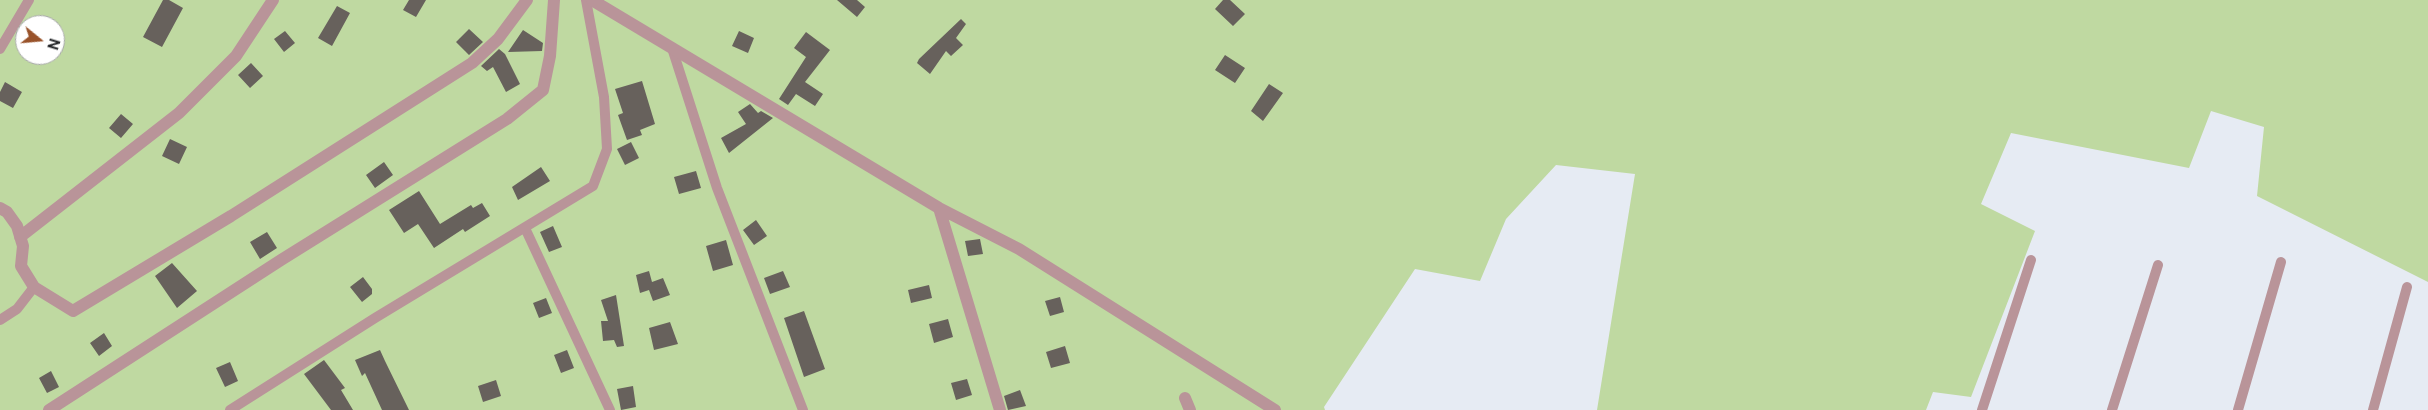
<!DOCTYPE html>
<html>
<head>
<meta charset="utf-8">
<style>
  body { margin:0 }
  #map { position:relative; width:2428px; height:410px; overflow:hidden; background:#e6ebf3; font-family:"Public Sans",sans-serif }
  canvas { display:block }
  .north { position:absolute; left:15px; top:15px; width:50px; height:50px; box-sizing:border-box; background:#fff; border:1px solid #a7a7a9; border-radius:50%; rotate:107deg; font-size:14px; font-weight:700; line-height:20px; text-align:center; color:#222427 }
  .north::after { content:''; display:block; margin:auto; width:18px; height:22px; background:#99532b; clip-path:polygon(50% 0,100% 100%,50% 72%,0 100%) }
</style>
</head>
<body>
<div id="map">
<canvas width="2428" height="410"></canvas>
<div class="north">N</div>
</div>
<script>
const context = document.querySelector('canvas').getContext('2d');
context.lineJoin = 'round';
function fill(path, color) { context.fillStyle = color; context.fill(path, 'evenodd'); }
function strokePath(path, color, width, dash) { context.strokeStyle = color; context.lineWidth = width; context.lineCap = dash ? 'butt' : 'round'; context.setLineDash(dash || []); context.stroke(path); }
fill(new Path2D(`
  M0,0H2428V282L2257,196L2264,127L2211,111L2189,168L2011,133L1981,204L2035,231L1971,397L1933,392L1926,410H1597L1635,174L1556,165L1506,219L1480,281L1415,269L1324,407L1325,410H0ZM25,25H55V55H25Z`), '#bfd9a1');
fill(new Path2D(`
  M163,0H169L183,8L162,47L143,37Z
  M409,0H426L416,17L403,10Z
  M837,0H857L865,7L857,17Z
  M1223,0H1230L1245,14L1233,26L1215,9Z
  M337,6L350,13L332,46L318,38Z
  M961,19L966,24L956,38L963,45L951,56L946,51L930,74L917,63L919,59Z
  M469,29L483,42L469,55L456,42Z
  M523,30L543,43L542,51L508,52Z
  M285,31L295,43L284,52L274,39Z
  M739,31L754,38L748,53L732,46Z
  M806,32L830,50L805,82L823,94L815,106L796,94L788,105L779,99L806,57L794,48Z
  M499,49L505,54L520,84L506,92L493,67L487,71L481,66Z
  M1225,55L1245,68L1235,83L1215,70Z
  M251,63L263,76L250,88L238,75Z
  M642,81L655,124L640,130L642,135L627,140L618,115L623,113L615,89Z
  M5,82L22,92L13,108L0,101V92Z
  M1269,84L1283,93L1263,121L1251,111Z
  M750,104L758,113L761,111L773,118L729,153L721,138L746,124L738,112Z
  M121,114L133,124L121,138L109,128Z
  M170,139L187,147L179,164L162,156Z
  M631,142L639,158L625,165L617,149Z
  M384,162L393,175L375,188L366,175Z
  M541,167L550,181L518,200L512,187Z
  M696,171L701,188L679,194L674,177Z
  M419,191L440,224L471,205L473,208L482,203L490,216L465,232L463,229L434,248L418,224L404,233L389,210Z
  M756,220L767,236L754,245L743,230Z
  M553,226L562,247L549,252L540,232Z
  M267,232L277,248L260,259L250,242Z
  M980,239L983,254L968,256L965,241Z
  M726,240L733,265L713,271L706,246Z
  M172,263L197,291L177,308L155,276Z
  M649,271L652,282L663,278L670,295L653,301L649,290L640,293L636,275Z
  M783,271L790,287L770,294L764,278Z
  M363,277L372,289V294L362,302L350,287Z
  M929,285L932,298L911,303L908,290Z
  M616,295L624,346L617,347L614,340L603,341L601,321H608L601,300Z
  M1060,297L1064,312L1050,316L1045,301Z
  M546,298L552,313L539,318L533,303Z
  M804,311L825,369L804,377L784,318Z
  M948,319L953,337L934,343L929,324Z
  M670,322L678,344L654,350L649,328Z
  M104,333L112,346L99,356L90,343Z
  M1065,346L1070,363L1051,368L1046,352Z
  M380,350L385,361L409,410H382L365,373L362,376L355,360Z
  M567,350L574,368L561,373L554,355Z
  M324,360L345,388L341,390L353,410H331L304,374Z
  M230,362L238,381L225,387L216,368Z
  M51,371L59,387L47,393L39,378Z
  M967,379L972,395L956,400L951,383Z
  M496,380L501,396L483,402L478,386Z
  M633,386L636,407L621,410L617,389Z
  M1020,390L1026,406L1008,410L1004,396Z`), '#67615c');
strokePath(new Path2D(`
  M672,48L717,188L803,410
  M0,49L29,0
  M525,228L610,410
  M0,320L17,309L34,287
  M230,410L375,318L593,186L607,149L604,97L586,0
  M1982,410L2031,260
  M2112,410L2158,265
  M2238,410L2281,262
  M2373,410L2407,287`), '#b99499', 10);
strokePath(new Path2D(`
  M592,0L939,208L1019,249L1275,410
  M0,208L7,212L17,226L23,246L21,266L34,287L73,311L231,216L472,63L498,39L527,0
  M939,208L1000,410
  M20,237L179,113L236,56L273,0
  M1185,398L1190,410
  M49,410L281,260L507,119L543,90L550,56L554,0`), '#b99499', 12);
</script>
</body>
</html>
